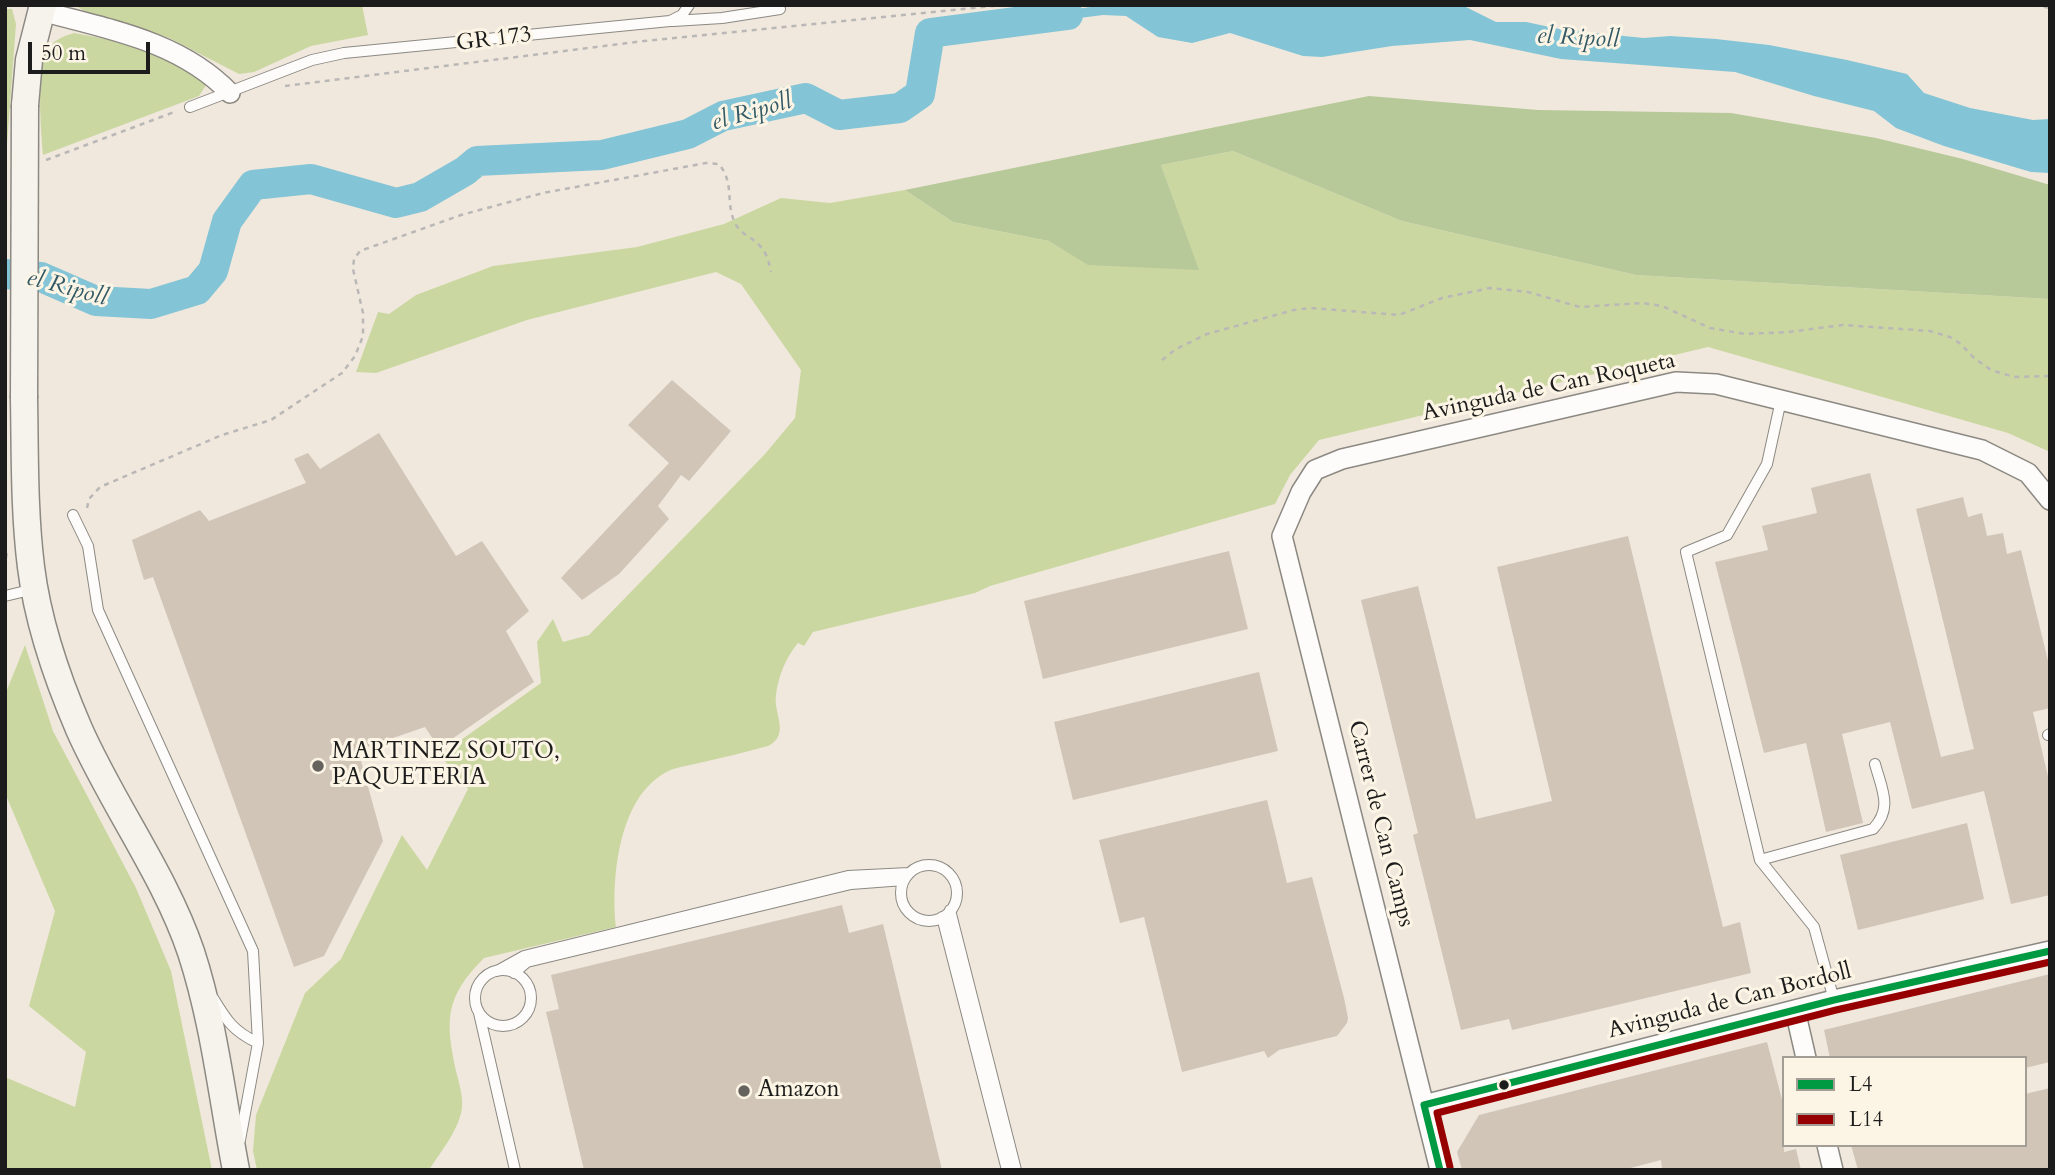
<!DOCTYPE html>
<html>
<head>
<meta charset="utf-8">
<style>
  body { margin:0 }
  #map { position:relative; width:2055px; height:1175px; overflow:hidden; background:#f0e8dc; font-family:Cardo,serif }
  canvas { display:block }
  .frame { position:absolute; inset:0; border:7px solid #1c1c1c; pointer-events:none }
  .legend { position:absolute; left:1782px; top:1056px; width:245px; height:91px; box-sizing:border-box; background:#fcf5e5; border:2px solid #a29e95; margin:0; padding:9px 12px; list-style:none; font-size:21px; color:#1c1c1c }
  .legend li { display:flex; align-items:center; gap:14px; height:35px }
  .legend b { width:35px; border:2px solid #a29e95 }
  .scale { position:absolute; left:28px; top:42px; width:122px; height:32px; box-sizing:border-box; border:4px solid #1c1c1c; border-top:0; padding-left:9px; font-size:21px; line-height:24px; white-space:nowrap; color:#1c1c1c; -webkit-text-stroke:5px #fcf5e5; paint-order:stroke }
</style>
</head>
<body>
<div id="map">
<canvas width="2055" height="1175"></canvas>
<div class="frame"></div>
<ul class="legend">
<li><b style="height:9px;background:#009a42"></b>L4</li>
<li><b style="height:9px;background:#970000"></b>L14</li>
</ul>
<div class="scale">50 m</div>
</div>
<script>
const context = document.querySelector('canvas').getContext('2d');
context.lineJoin = 'round';
function fill(path, color) { context.fillStyle = color; context.fill(path, 'evenodd'); }
function strokePath(path, color, width, dash) { context.strokeStyle = color; context.lineWidth = width; context.lineCap = dash ? 'butt' : 'round'; context.setLineDash(dash || []); context.stroke(path); }
function write(font, color, halo, rows, align = 'center') {
  context.font = font + ' Cardo,serif'; context.lineWidth = 6; context.setLineDash([]); context.textBaseline = 'middle'; context.strokeStyle = halo; context.fillStyle = color; for (const [text, x, y, turn = 0] of rows) {
    context.save(); context.translate(x, y); context.rotate((+turn || 0) * Math.PI / 180); context.textAlign = isNaN(turn) ? turn : align; if (halo) context.strokeText(text, 0, 0); context.fillText(text, 0, 0); context.restore();
  }
}
fill(new Path2D(`
  M74,5H362L368,35L311,46L254,72L239,74L169,38L134,26L97,18Z
  M5,9H12L16,24L5,171Z
  M74,33L139,45L210,79L199,96L43,155C41,131 36,70 47,50C53,40 64,36 74,33Z
  M1233,151L1402,221L1636,275L2050,299V452L2008,433L1708,347L1319,440L1290,475L1275,504L990,586L975,593L813,632L804,646L798,643C786,657 778,677 776,695C773,714 791,734 768,746C745,752 722,758 699,763C688,766 673,767 663,774C618,801 611,880 616,927L484,958C445,997 445,1020 456,1071C459,1083 463,1095 462,1108C459,1130 441,1151 429,1170H257L253,1151L256,1115L305,993L341,959L402,835L427,870L468,789L440,755L541,683L537,642L553,619L563,642L589,635L765,454L795,418L801,370L741,284L716,272L527,320L376,373L356,372L378,312L389,314L416,295L493,266L637,247L724,224L781,198L830,203L905,190L953,222L1049,241L1088,264L1198,269L1161,165Z
  M25,645L53,731L136,888L171,971L212,1170H5V1077L75,1107L86,1052L29,1006L55,911L5,793V695Z`), '#cbd7a1');
fill(new Path2D(`
  M1369,96L1538,110L1731,113L1876,138L1963,159L2050,185V299L1636,275L1402,221L1233,151L1161,165L1199,270L1088,265L1049,241L953,222L905,190Z`), '#b7c899');
fill(new Path2D(`
  M1103,5H1462L1496,22H1526L1564,30L1644,38L1670,36L1716,39L1769,45L1847,60L1907,74L1924,93L1970,108L2033,120L2050,119V173L2031,172L1944,146L1896,128L1874,111L1814,96L1735,72L1561,59L1470,40L1392,46L1322,57L1303,56L1230,33L1192,43L1158,37L1126,16L1103,15L1032,24L1028,20L1032,16Z`), '#83c4d6');
strokePath(new Path2D(`
  M5,274L41,277L96,301L151,304L197,290L213,271L227,221L253,185L311,179L396,203L420,197L465,171L477,161L602,155L688,134L723,116L806,98L839,115L900,108L920,94L930,33L1068,15`), '#83c4d6', 30);
fill(new Path2D(`
  M672,380L731,431L689,481L681,475L658,506L669,519L619,574L582,600L561,578L669,463L628,425Z
  M379,433L456,556L482,541L529,611L506,631L534,682L439,748L425,727L358,750L383,841L324,956L294,967L153,577L144,580L132,540L200,510L209,521L306,483L294,459L308,453L320,469Z
  M1870,473L1941,757L1974,749L1916,509L1963,497L1968,517L1982,513L1987,536L2003,533L2007,554L2021,550L2050,669V708L2033,712L2050,785V895L2011,904L1984,791L1912,809L1890,722L1842,734L1863,823L1826,832L1806,743L1764,753L1715,562L1768,550L1762,526L1817,513L1811,488Z
  M1628,536L1723,927L1740,922L1751,973L1512,1030L1509,1019L1461,1030L1413,835L1418,833L1361,600L1418,586L1476,819L1552,801L1497,567Z
  M1229,551L1248,629L1043,679L1024,601Z
  M1259,672L1278,751L1073,800L1054,722Z
  M1267,800L1287,883L1312,877L1344,998L1348,1018L1347,1023L1337,1036L1279,1050L1268,1058L1264,1051L1182,1072L1144,917L1120,923L1099,840Z
  M1967,823L1984,899L1858,930L1840,855Z
  M842,905L849,933L883,924L942,1170H584L546,1012L559,1009L551,975Z
  M2050,974V1062L2025,1068V1058H1830L1824,1030Z
  M1767,1042L1784,1107V1152L1796,1149L1801,1170H1662L1661,1160L1623,1170H1462L1457,1152L1479,1115Z
  M2050,1088V1170H1858L1851,1145H2025V1094Z`), '#d1c5b8');
const lane = new Path2D(`
  M673,21L722,18L780,9
  M190,107L312,60L344,53L670,21L682,15L689,5
  M1781,400L1767,464L1727,535L1686,552L1760,860L1814,927L1834,1000
  M73,515L88,546L98,610L253,951L258,1043L240,1140
  M5,596L34,589
  M2048,735L2050,734
  M1760,860L1873,829C1893,808 1882,790 1875,764
  M901 893a28 28 0 1 1 56 0a28 28 0 1 1-56 0Z
  M950,910L1016,1170
  M942,917L1007,1170
  M475 998a28 28 0 1 1 56 0a28 28 0 1 1-56 0Z
  M497,971L524,956L848,876L909,873
  M514,973L527,962L851,884L904,880
  M213,998C227,1021 233,1031 258,1043
  M479,1013L515,1170`);
const street = new Path2D(`
  M41,11C108,29 180,41 230,93
  M1795,1010L1806,1058
  M1424,1105L1834,1000L2050,951
  M1827,1145L1833,1170
  M1440,1170L1282,536L1301,492L1315,470L1342,459L1676,382L1716,384L1982,450L2028,473L2050,500`);
const secondary = new Path2D(`
  M25,105L29,60L43,5
  M24,398C25,454 24,511 31,567C38,624 57,678 79,729C112,804 165,875 191,952C214,1022 222,1097 236,1170`);
strokePath(lane, '#8c8983', 12);
strokePath(street, '#8c8983', 22);
strokePath(secondary, '#8c8983', 29);
strokePath(new Path2D(`
  M2034,5L2050,8
  M285,86L644,41L1002,5
  M46,160L177,111
  M1162,360L1176,349L1207,334L1294,310L1311,308L1399,315L1442,298L1490,288L1528,292L1580,307L1642,303L1662,306L1710,328L1745,334L1788,332L1843,325L1930,331L1950,337L1961,344L1974,358L1991,370L2014,377L2050,376
  M87,508L89,499L100,487L222,435L271,420L342,373L355,356L363,336V313L353,269L354,259L360,251L461,215L543,193L706,163L719,164C735,184 725,202 735,223C740,234 752,237 760,246C767,253 769,263 771,272
  M5,568L7,550`), '#bab8b7', 2.5, [5, 5]);
strokePath(lane, '#fdfcfa', 10);
strokePath(street, '#fdfcfa', 19);
strokePath(secondary, '#f6f2ec', 26);
const secondaryBridge = new Path2D(`
  M24,398L25,105`);
strokePath(secondaryBridge, '#8c8983', 29, []);
strokePath(secondaryBridge, '#f6f2ec', 26);
strokePath(new Path2D(`
  M1424,1105L1834,1000L2050,951
  M1424,1105L1440,1170`), '#009a42', 7);
strokePath(new Path2D(`
  M1450,1167L1437,1113L1836,1010L2050,962`), '#970000', 7);
for (const [x, y, r, color] of [
  [318,766,7,"#66635f"],
  [1504,1085,6,"#1c1c1c"],
  [744,1091,7,"#66635f"]
]) { const dot = new Path2D(); dot.arc(x, y, r, 0, 2 * Math.PI); context.fillStyle = color; context.fill(dot); strokePath(dot, '#fcf5e5', 2.5); }
write('23px', '#1c1c1c', '#fcf5e5', [
  ["GR 173",494,40,-7],
  ["Avinguda de Can Roqueta",1549,388,-12],
  ["Carrer de Can Camps",1380,824,76],
  ["Avinguda de Can Bordoll",1730,1002,-14]
]);
write('23px', '#1c1c1c', '#fcf5e5', [
  ["MARTINEZ SOUTO,",332,753],
  ["PAQUETERIA",332,779],
  ["Amazon",758,1091]
], 'left');
write('italic 24px', '#325965', '#fcf5e5', [
  ["el Ripoll",1578,39,3],
  ["el Ripoll",752,113,-16],
  ["el Ripoll",67,289,15]
]);
</script>
</body>
</html>
